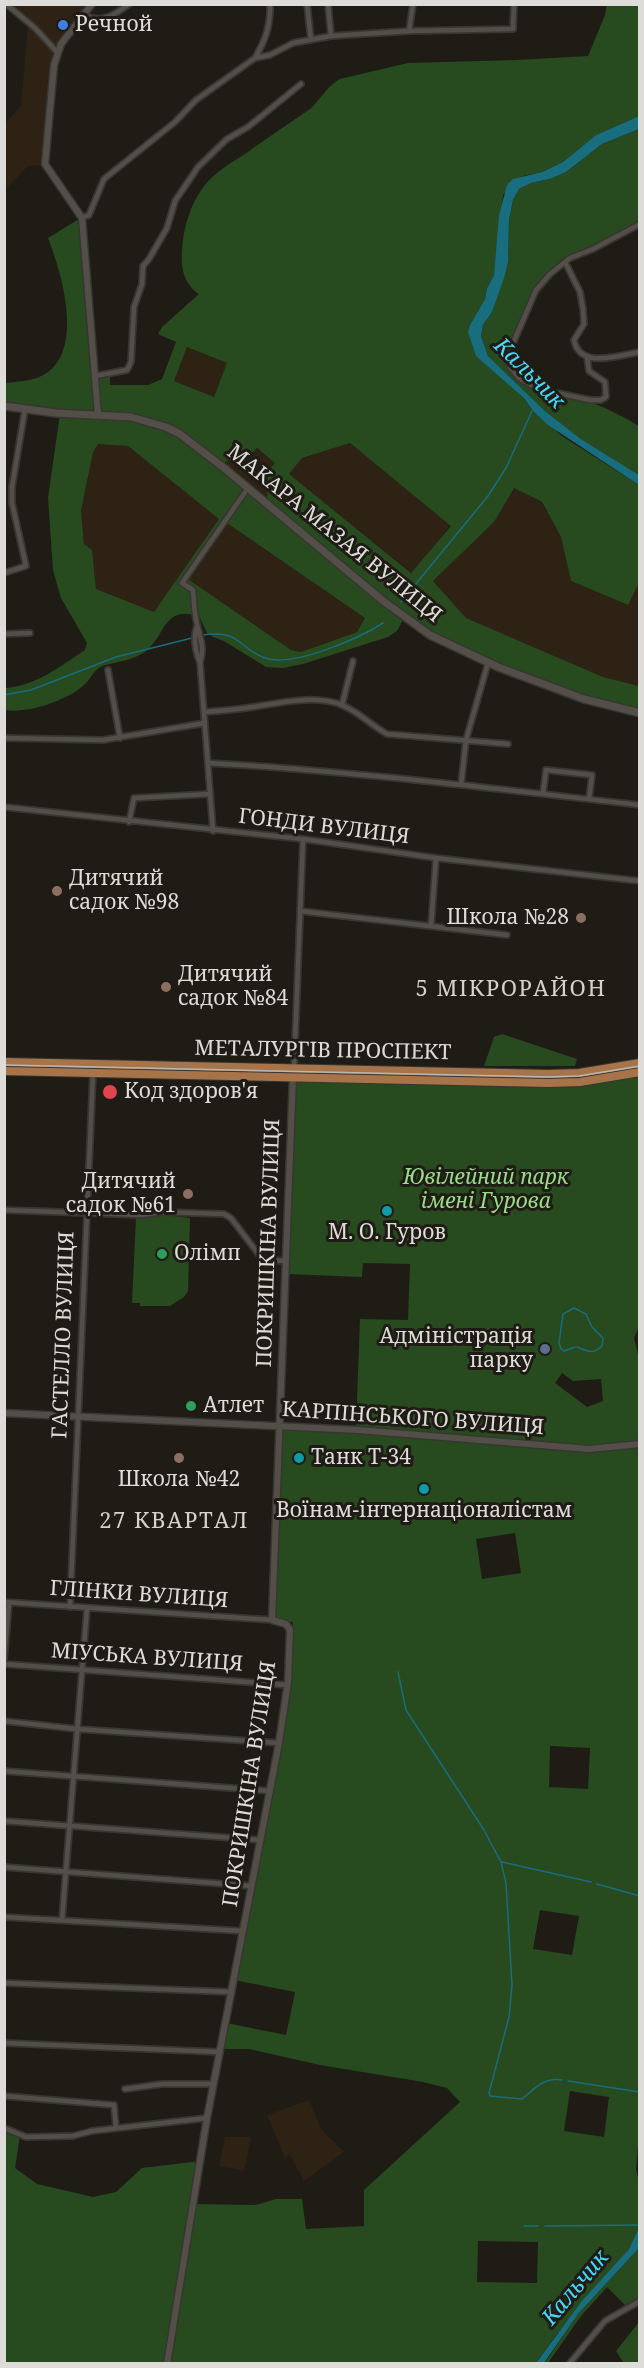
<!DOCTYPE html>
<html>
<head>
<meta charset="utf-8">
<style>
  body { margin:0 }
  #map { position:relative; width:644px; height:2368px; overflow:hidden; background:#1f1c16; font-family:"Noto Serif",serif }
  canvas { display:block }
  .frame { position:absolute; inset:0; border:6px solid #dedcd8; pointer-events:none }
</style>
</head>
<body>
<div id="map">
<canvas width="644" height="2368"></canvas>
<div class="frame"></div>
</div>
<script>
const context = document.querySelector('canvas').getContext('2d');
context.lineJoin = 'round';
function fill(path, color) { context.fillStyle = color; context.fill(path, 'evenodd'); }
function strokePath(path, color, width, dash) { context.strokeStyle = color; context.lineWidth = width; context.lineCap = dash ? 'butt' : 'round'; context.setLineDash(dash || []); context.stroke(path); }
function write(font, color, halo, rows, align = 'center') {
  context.font = font + ' "Noto Serif",serif'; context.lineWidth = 6; context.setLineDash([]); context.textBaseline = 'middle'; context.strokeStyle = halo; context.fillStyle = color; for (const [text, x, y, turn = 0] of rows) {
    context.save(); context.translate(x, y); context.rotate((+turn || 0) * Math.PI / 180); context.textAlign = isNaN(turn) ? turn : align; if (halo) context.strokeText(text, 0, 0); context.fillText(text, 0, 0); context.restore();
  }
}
fill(new Path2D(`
  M9,5H89L57,48L37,26Z
  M28,25L54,52L51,65L42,165L28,166L5,190V123L21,106Z
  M187,347L228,363L214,397L174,381Z
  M350,443L451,525L412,573L288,474L302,458Z
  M98,444L128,446L220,519L154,613L96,589L92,550L84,544L81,511L93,451Z
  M256,448L275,463L267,502L221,463L250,455Z
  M513,487L541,502L561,537L571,581L627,605L639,583V686L603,677L466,618L433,581L494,522Z
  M227,522L365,618L357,632L301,652L291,650L188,579Z
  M309,2100L322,2130L344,2152L304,2181L290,2155L285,2158L267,2115Z
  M225,2137H251L244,2171L219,2166Z`), '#2d2213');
fill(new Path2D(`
  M607,5H639V116L596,135L563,162L542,172L523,176L503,195L494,275L487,288L485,299L470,325L473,348L524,398L533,411L562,436L639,485V583L628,605L571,581L561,537L542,502L514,488L494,522L433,581L466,618L603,677L639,686V711L607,704L499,665L431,633L405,616L267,502L268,471L275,463L257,448L250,455L221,463L166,425L100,414L97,377L110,375V385H148L162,379L176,342L158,334L162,327L199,294C183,283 181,268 182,250C183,228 191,202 205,185C215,172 231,163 245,154C266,139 288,124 310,109C321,99 327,86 340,79L408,63L517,60L588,56L605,15ZM187,347L227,363L214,397L174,381ZM350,443L451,526L411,573L289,474L302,458Z
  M639,129V222L596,245L563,259L557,264L537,286L506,357C521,399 557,392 592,403C609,409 624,417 639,426V475L581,439L545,411L488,356L481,336L483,325L492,312L508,262L509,220L513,200L519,189L531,183L550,179L566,172L602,144Z
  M79,219L95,413L5,404V383C15,382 27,381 37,378C88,359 62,274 48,238Z
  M60,414L120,417L148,422L179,435L404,618L397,631L388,637L303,664L283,668L266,667L224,641L213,637L207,633L199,616C163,605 166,635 146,651C135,660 116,662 102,666C94,670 92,677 86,683C70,700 27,714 5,710V688C36,686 59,667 85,650L87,643L61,598L53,570L48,498ZM98,444L128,446L219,519L154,612L96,589L92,550L84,544L81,511L93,452ZM227,523L365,618L357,632L301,652L291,650L188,579Z
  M502,1034L577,1059L575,1066H484L494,1037Z
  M639,1075L640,1325L634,1338L639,1359V1442L589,1446L356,1427L360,1319L408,1320L410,1264L363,1263L362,1277L288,1274L295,1080L558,1086ZM562,1373L573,1381L601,1379L603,1401L587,1407L555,1383Z
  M165,1215L190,1218L188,1291L184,1297L170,1306H140V1303H132L136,1217Z
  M280,1425L589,1449L639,1444L640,2123L636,2169L639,2182L640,2228L629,2249L557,2334L536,2363L5,2364V2128L20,2135L15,2168L37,2184L93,2197L116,2192L142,2168L200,2161L194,2204L256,2205L276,2199H302L306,2229L364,2226V2190L460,2102L447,2088L423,2082L320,2065L249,2049H221L226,2023L286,2035L295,1992L234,1980L287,1685L293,1622L272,1620ZM515,1533L521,1573L482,1579L476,1539ZM550,1746L590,1748L588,1789L549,1787ZM540,1910L579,1916L572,1955L533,1949ZM570,2091L609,2097L604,2137L564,2131ZM478,2241L538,2242L537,2283L477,2282Z
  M639,2248V2301L629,2309L607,2287L581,2316L548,2363L544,2364L578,2314Z
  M639,2322V2363H624L616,2351Z`), '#284a1f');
fill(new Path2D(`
  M639,116V129L602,144L566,172L550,179L531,183L519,189L513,200L509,220L508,262L504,278L492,312L483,325L481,336L488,356L545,411L581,439L639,475V485L548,425L533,411L524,398L476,356L468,332L470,325L485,299L487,288L494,275L499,215L507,185L513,179L542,172L563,162L596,135Z
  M639,2228V2248L578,2314L544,2363H536L582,2301L629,2249Z`), '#186d7f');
strokePath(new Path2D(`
  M401,602L488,496L506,468L532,411
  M202,635C242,629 237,648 265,658C292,668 360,638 383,623
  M4,695L31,690L116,657L192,638
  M575,1347L564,1351L561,1349L559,1343L563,1314L574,1308L586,1314L592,1327L603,1338L602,1346C593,1355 587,1351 577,1347
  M398,1672L406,1710L484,1830L501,1862L506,1883L512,1985L509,2017L489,2093L490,2096L522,2099C536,2088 543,2077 562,2080
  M502,1862L591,1882
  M597,1884L640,1896
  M568,2081L640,2092
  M524,2226H538
  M545,2226L640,2225`), '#186d7f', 1.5);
const minor = new Path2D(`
  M6,4L35,28L57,52
  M307,4L311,40
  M328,4L331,36
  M84,15C101,24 115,15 129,4
  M409,31L413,4
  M255,58C265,41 271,25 270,4
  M82,218L89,215L104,179L175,122L196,100L255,58L270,55L293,43L331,36L409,31L513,29L514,4
  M565,262L580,292L583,309L584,324L574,340C580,370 620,355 640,352
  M587,357L589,371L605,382L606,397L601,400H590L538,389L519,378L510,367L507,357L536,290L550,274L570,258L593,249L640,224
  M95,376L127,370L131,362L134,307L142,284L143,266L149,259L167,228L175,201L198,167L227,139L248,127L301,84
  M4,573L26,566L12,503V487L25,409
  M197,626C193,637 195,652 200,662L213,831
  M4,634L30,633
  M200,662C205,649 200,637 197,624C194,613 194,601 193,590L182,583L248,488
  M108,670L120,738
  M342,705L353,661
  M204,712C218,711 232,710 246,708C275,704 316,693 344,706C360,713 372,726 387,734L508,744
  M4,738L103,740L205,723
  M208,763C352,771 496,789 640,805
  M461,785L466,740L488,663
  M543,794L546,770L592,775L589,799
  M4,807L303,839L436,858L640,881
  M129,822L134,798L210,794
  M300,911L507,935
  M431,926L436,858
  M294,1068L303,839
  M4,1210L142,1215L162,1212L224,1214L231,1218L263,1260L286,1261
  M4,1602L272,1620
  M70,1607L93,1073
  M4,1660L9,1603
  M4,1664L287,1685
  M4,1721L77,1729L279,1743
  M4,1771L271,1791
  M4,1821L261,1840
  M4,1867L252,1886
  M4,1917L243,1931
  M62,1920L87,1608
  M4,1983L232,1992
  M4,2043L220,2052
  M125,2089L162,2084H214
  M4,2096L114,2105L116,2128
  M4,2128L26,2137L73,2136L92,2131L207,2118
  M569,2364L605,2321L640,2301`);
const tertiary = new Path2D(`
  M92,4L61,44L54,65L45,164L82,218L98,415
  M4,1413L358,1430L589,1449L640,1444
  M167,2364L207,2118L279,1743L288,1682L290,1630L286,1624L272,1620L293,1077`);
const secondary = new Path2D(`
  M4,406L56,413L131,417L166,427L180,434L224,468L382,600L430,635L498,667L584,699L640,713`);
const primary = new Path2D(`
  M4,1062L548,1074L579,1073L640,1063
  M4,1071L548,1083L580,1082L640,1072`);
strokePath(minor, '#383632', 8);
strokePath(tertiary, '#383632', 9);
strokePath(secondary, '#383632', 10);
strokePath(primary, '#383632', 10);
strokePath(minor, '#534f48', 4.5);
strokePath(tertiary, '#534f48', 6);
strokePath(secondary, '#534f48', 7);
strokePath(primary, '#a7744a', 8);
strokePath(new Path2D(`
  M4,1065L548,1077L579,1076L640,1066`), '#bab7b3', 1.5);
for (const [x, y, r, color] of [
  [63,25,6,"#3f7fe0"],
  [57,891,6,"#8d6e63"],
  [581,918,6,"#8d6e63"],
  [166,987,6,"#8d6e63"],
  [110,1092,8,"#e0444e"],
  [188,1194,6,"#8d6e63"],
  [387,1211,6,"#0f9aa8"],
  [162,1254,6,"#2e9e5b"],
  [545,1349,6,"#5c6f8a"],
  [191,1406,6,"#2e9e5b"],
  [179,1458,6,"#8d6e63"],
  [299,1458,6,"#0f9aa8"],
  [424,1489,6,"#0f9aa8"]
]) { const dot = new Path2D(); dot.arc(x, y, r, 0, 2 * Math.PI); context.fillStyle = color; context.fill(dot); strokePath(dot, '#1f1c16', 2); }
write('21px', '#dedcd8', '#1f1c16', [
  ["Речной",75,25],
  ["Дитячий",69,879],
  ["садок №98",69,903],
  ["Школа №28",569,918,"right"],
  ["Дитячий",178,975],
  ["садок №84",178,999],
  ["Код здоров'я",124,1092],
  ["Дитячий",176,1182,"right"],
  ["садок №61",176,1206,"right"],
  ["М. О. Гуров",387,1233,"center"],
  ["Олімп",174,1254],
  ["Адміністрація",533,1337,"right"],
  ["парку",533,1361,"right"],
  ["Атлет",203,1406],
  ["Танк Т-34",311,1458],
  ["Школа №42",179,1480,"center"],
  ["Воїнам-інтернаціоналістам",424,1511,"center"]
], 'left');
write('21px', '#dedcd8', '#1f1c16', [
  ["МАКАРА МАЗАЯ ВУЛИЦЯ",334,534,39],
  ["ГОНДИ ВУЛИЦЯ",324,827,7],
  ["МЕТАЛУРГІВ ПРОСПЕКТ",323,1051,1],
  ["ПОКРИШКІНА ВУЛИЦЯ",269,1243,-88],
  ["ГАСТЕЛЛО ВУЛИЦЯ",64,1335,-88],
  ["КАРПІНСЬКОГО ВУЛИЦЯ",413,1419,4],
  ["ГЛІНКИ ВУЛИЦЯ",139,1595,4],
  ["МІУСЬКА ВУЛИЦЯ",147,1658,4],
  ["ПОКРИШКІНА ВУЛИЦЯ",250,1784,-81]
]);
write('italic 21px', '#99db88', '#1f1c16', [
  ["Ювілейний парк",486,1178],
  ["імені Гурова",486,1202]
]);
write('italic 22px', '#43dafd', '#1f1c16', [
  ["Кальчик",529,374,45],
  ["Кальчик",576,2288,-50]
]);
context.letterSpacing = '1.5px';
write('22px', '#d6d2c9', '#1f1c16', [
  ["5 МІКРОРАЙОН",511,990],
  ["27 КВАРТАЛ",174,1522]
]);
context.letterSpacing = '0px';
</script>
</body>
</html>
